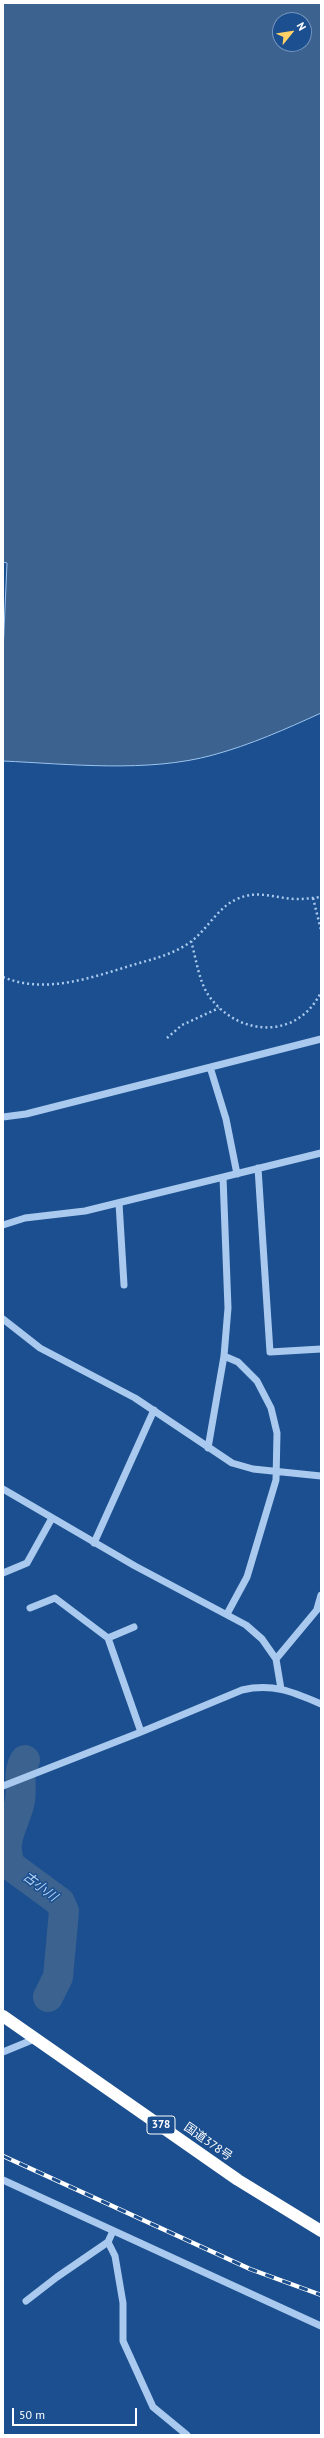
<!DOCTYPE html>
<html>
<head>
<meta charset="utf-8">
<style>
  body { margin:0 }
  #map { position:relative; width:324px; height:2438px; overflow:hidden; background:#1b4f8f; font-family:"PT Sans",sans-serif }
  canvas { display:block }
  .frame { position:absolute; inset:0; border:4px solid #fff; pointer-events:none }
  .north { position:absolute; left:272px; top:12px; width:40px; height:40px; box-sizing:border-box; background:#1b4f8f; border:1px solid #7695bc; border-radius:50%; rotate:60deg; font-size:11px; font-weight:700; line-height:16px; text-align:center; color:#fff }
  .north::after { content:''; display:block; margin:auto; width:14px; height:18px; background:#ffd166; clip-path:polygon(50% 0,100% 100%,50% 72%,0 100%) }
  .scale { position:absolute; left:12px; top:2408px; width:125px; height:18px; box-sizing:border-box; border:2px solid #fff; border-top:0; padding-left:5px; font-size:12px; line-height:14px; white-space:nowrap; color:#fff; -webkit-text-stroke:3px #1b4f8f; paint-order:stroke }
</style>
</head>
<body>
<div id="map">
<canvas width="324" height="2438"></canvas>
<div class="frame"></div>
<div class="north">N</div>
<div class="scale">50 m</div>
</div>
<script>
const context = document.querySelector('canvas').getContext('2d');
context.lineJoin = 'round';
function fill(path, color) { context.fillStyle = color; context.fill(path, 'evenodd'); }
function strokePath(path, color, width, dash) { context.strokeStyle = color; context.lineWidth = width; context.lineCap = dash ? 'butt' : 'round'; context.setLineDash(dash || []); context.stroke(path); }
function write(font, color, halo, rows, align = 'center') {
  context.font = font + ' "PT Sans","Noto Sans JP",sans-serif'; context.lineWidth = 3; context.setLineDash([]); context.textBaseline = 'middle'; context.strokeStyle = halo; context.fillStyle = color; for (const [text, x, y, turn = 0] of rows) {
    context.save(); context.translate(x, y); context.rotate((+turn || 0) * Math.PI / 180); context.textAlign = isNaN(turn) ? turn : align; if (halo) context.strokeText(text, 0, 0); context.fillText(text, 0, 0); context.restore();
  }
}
const water = new Path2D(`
  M3,3H321V713C286,729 250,745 213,755C148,773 69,764 3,761V653L7,563L3,562ZM280,20H304V44H280Z`);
fill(water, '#3c6290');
strokePath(water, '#9cc4f0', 1);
strokePath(new Path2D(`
  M25,1760C16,1775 24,1789 19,1805C13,1827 0,1843 11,1866L60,1902L64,1911L58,1977L48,1997`), '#3c6290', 30);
strokePath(new Path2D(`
  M313,898L321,930
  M191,941C196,958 199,982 209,996C238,1037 298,1040 321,992
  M3,977C46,995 93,977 136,964C153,959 170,955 186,945C206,933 216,908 237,899C259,889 276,899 297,899C305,899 313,898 321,897
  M167,1038L182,1025L219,1008`), '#a9c9ee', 2.5, [2, 3]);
strokePath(new Path2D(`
  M210,1067L226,1119L237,1174
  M3,1117L26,1114L321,1039
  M258,1168L270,1352L321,1349
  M119,1203L124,1285
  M3,1225L25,1218L85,1211L321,1153
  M3,1319L40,1348L135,1398L232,1463L253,1469L321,1476
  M224,1356L238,1362L257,1381L271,1408L277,1433L276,1480L247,1577L227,1614
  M208,1448L224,1356L228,1308L223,1177
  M3,1489L135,1566L246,1625L262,1639L276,1659L281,1689
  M94,1543L154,1410
  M3,1573L27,1563L52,1518
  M30,1608L55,1598L108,1638L141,1732
  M317,1609L321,1595
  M108,1638L134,1627
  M276,1659L321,1605
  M3,1786L141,1732L242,1690C273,1683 293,1692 321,1704
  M3,2052L37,2038
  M3,2180L321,2326
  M113,2231L108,2242L115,2256L123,2303V2341L153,2407L187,2435
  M26,2301L57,2277L108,2242`), '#a9c9ee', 7);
strokePath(new Path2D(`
  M3,2016L238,2180L321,2231`), '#fff', 12);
const rail = new Path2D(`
  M3,2156L250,2269L321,2295`);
strokePath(rail, '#fff', 4.5);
strokePath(rail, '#1b4f8f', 3, [9]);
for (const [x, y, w] of [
  [161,2125,28]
]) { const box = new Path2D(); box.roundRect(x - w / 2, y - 9, w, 18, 3); context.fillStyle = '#1b4f8f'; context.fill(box); strokePath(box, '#fff', 1); }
write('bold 11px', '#fff', null, [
  ["378",161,2125]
]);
write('12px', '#fff', '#1b4f8f', [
  ["国道378号",208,2142,35]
]);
write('italic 13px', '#b5d3f5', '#1b4f8f', [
  ["古小川",40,1887,37]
]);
</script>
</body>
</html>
